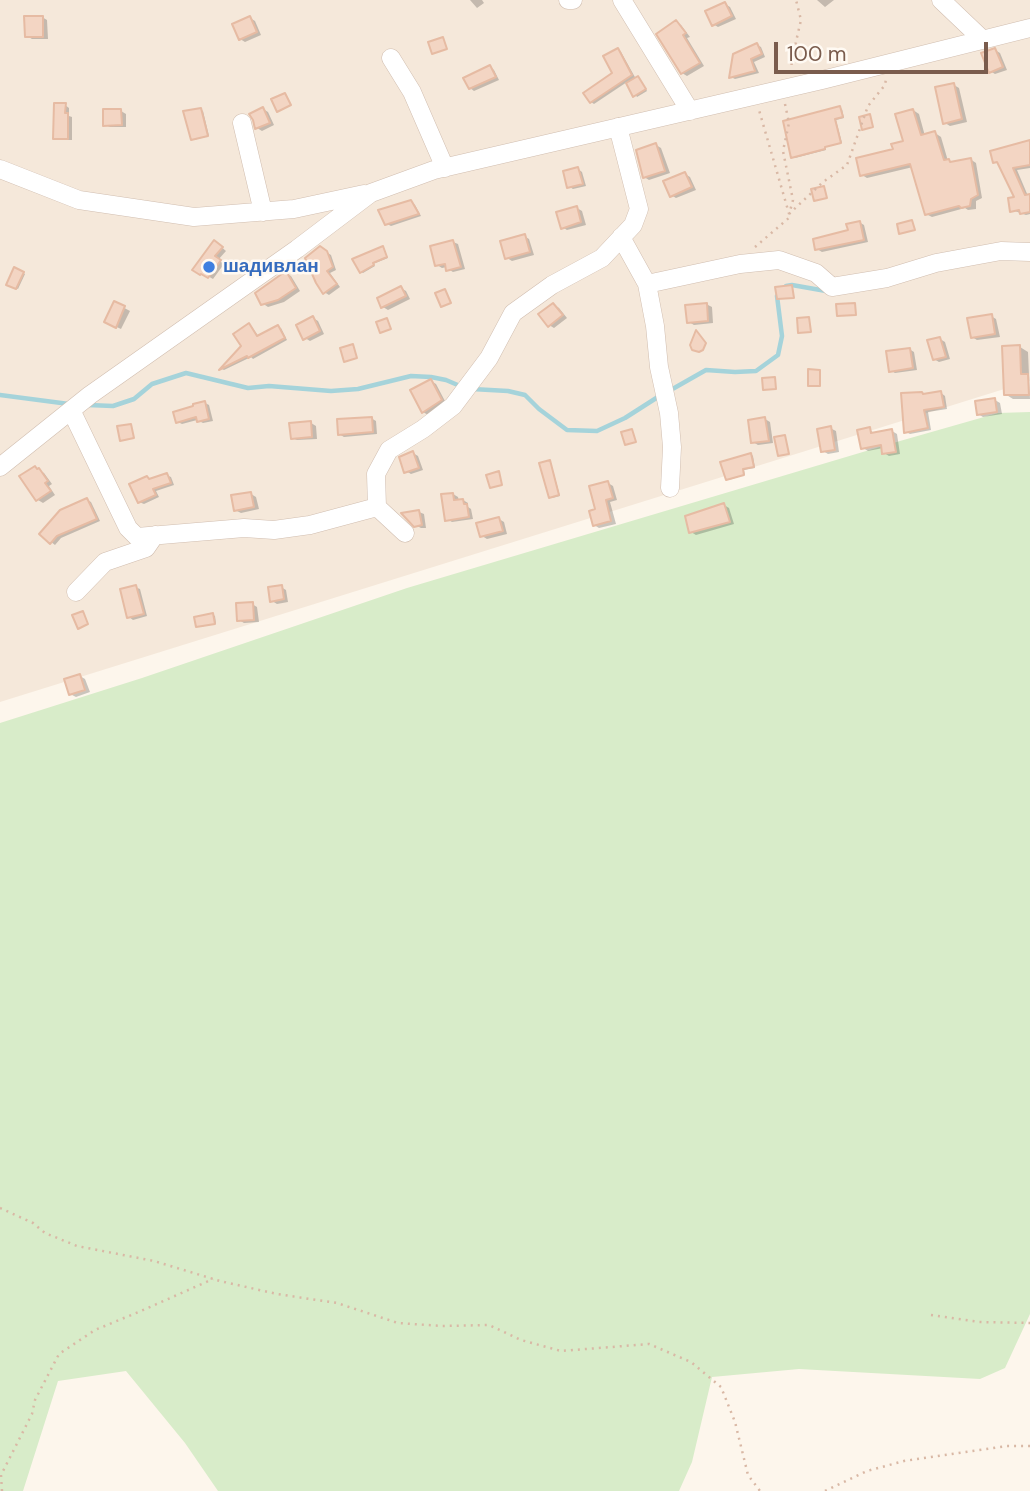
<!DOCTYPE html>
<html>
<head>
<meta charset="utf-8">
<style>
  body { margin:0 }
  #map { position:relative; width:1030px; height:1491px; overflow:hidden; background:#fdf6ec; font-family:"DM Sans",sans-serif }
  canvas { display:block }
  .scale { position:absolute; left:774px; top:42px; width:214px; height:32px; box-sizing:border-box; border:4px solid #7a5c4d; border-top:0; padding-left:9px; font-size:21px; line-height:24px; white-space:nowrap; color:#7a5c4d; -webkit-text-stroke:5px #fffaf3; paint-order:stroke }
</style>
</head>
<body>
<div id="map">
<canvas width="1030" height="1491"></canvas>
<div class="scale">100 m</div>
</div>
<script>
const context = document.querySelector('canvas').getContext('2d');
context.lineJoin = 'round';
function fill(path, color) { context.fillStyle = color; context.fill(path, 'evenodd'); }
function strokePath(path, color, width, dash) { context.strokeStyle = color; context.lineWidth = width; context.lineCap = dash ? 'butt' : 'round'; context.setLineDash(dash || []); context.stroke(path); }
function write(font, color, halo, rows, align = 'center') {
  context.font = font + ' "DM Sans",sans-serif'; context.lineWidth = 5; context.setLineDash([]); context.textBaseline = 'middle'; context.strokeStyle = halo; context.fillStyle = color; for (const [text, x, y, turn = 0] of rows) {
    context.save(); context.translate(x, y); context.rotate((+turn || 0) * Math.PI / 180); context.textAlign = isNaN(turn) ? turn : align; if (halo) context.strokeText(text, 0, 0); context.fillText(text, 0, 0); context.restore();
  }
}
fill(new Path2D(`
  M0,0H1030V381L0,702Z`), '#f5e8da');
fill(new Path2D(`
  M1030,412V1314L1005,1368L980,1379L799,1369L712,1377L692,1462L679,1491H218L185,1443L126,1371L58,1381L23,1491H0V723L142,678L407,588L893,443L998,413Z`), '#d8ecc9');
fill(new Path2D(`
  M470,0H482L484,3L477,8Z
  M817,0H834L825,7Z
  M725,4L730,7L736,19L718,27L713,24Z
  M42,17L47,20L48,39H32L27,36Z
  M250,18L255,21L261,35L245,42L240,39Z
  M676,22L681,25L690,37L687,38L704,66L687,76L682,73Z
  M757,45L761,47L765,57L754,62L759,73L735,79L731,77Z
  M618,50L621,52L636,79L638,78L640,79L647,91L637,97L627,82L594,104L591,102L614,74Z
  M995,50L1000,53L1007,70L995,74L990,71Z
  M490,67L494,70L499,80L474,91L470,88Z
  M954,85L959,88L967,122L950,126L945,123Z
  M65,105L69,108V116L72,117V140H59L55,138Z
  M840,108L842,109L844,118L836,120L842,143L826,147V150L795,158L793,156Z
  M263,109L268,112L274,125L262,131L257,128L254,119Z
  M201,110L203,111L209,136L194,140L192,139Z
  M913,110L919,114L925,136L935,133L941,137L948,161L954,163L970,159L976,163L982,198L976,201V209L968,210L965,208L932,217L926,214L913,167L867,178L862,175L906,142Z
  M121,111L126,114V127H110L105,125Z
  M1030,142V168L1017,170L1028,196H1030V214L1026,215L1012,210L1016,198L999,164L995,162Z
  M656,145L661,148L670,173L649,180L644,177Z
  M578,169L582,172L586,186L573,189L568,186Z
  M685,174L690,177L696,190L676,198L671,195Z
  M411,202L415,205L421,216L391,226L387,224Z
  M577,208L582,211L586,225L567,230L562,227Z
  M859,222L864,225L868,242L822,252L817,249L850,232Z
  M524,236L529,239L534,255L512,261L507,258Z
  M453,242L458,244L465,269L453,272L448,269L447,267L442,268L437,265Z
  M219,245L226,251L218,260L224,264L213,279L206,275L205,276L201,274Z
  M320,248L331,255L336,270L330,273L340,287L329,295L324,292Z
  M383,248L388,258L373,264L375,266L363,273L361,272Z
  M15,269L25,274L18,289L8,284Z
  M286,273L291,276L300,291L284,302L268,307L262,303Z
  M401,288L406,291L410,299L388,310L383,307Z
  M115,303L130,311L121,329L106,322Z
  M706,304L712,307L713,323L694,325L689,322Z
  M554,305L559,308L567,318L554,328L549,325Z
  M991,316L996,319L1000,337L977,340L972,337Z
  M313,318L318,321L324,334L310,341L305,338Z
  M249,325L252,327L259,337L278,327L281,328L287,340L253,359L251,357L224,370L222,369L243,346Z
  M940,339L945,342L950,359L939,362L934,359Z
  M1020,347L1028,352L1030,399H1013L1005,394Z
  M909,349L914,352L917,370L895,373L890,370Z
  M431,381L436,384L446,403L428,415L423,412Z
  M941,393L945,396L947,409L928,412L931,430L910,434L906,432L926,396Z
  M995,400L1000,403L1002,414L983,417L978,414Z
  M205,403L209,405L213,421L203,423L197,420L182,424L178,422L195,407Z
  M371,418L376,421L377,434L344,437L339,434Z
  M765,419L770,422L773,443L758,445L753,442Z
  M311,423L316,426L317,439L297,440L292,438Z
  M830,428L836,431L839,452L828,454L823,451Z
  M869,429L875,434L892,431L897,434L900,454L889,456L884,453L883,448L868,451L863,448Z
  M413,453L418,456L423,470L411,474L406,471Z
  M751,454L753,456L755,468L744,470L745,475L729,480L727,479Z
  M549,462L551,463L560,496L552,498L550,496Z
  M35,468L44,473L52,484L49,486L55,495L43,503L38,500Z
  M166,475L171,477L174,485L156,491L159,497L144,504L139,502L151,480Z
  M608,483L613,486L617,500L610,502L616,524L599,528L594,525Z
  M251,494L256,497L259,509L241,513L235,510Z
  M453,494L458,497L459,501L463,500L468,503V507L471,509L473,519L452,522L447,519Z
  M87,500L91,502L100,521L61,538L55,545L41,534Z
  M724,505L729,508L734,524L696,535L691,532Z
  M419,512L424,514L426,528H421L415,525Z
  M499,519L504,522L507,534L487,539L482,536Z
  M135,587L140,589L147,616L133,620L129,617Z
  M281,587L286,590L288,602L277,604L272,601Z
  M252,604L257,607L259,622L244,623L239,620Z
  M213,615L215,616L216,624L199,627L198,626Z
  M80,676L85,679L90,692L76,697L70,694Z`), '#0003');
strokePath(new Path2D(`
  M786,286L792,285L826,291
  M472,389L508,391L525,395L539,409L567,430L597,431L625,418L661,395
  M669,391L706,370L735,372L756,371L778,355L782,336L777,296
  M0,395L69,404
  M88,405L113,406L134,399L152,384L186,373L248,388L269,386L331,391L358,389L411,376L431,377L446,380L460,386`), '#a5d3da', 4.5);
const building = new Path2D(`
  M725,2L732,16L712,26L705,11Z
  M24,16H43V37H25Z
  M250,16L257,32L239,40L232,24Z
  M676,20L686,33L683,35L700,63L681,74L656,34Z
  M443,37L447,49L432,54L428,42Z
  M757,43L762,54L751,59L755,71L729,78L733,54Z
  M618,48L632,75L590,103L583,93L612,73L603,56Z
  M995,48L1003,67L989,73L981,53Z
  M490,65L496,77L469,89L463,78Z
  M638,76L646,89L633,97L626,83Z
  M954,83L962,119L943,124L935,87Z
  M285,93L291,105L277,112L271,99Z
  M54,103H66L65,113H68V139H53Z
  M840,106L843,117L835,119L841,143L825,147V149L791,158L783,121Z
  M263,107L270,123L255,129L253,120L249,114Z
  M201,108L208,136L191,140L183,111Z
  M103,109H121L122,125L103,126Z
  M913,109L921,135L935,131L944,160L949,159L950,162L971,158L978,195L971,199L970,206L961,208L959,206L925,215L910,164L860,176L856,158L893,149L891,144L903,141L895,114Z
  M870,114L873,127L862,130L859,117Z
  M1030,140V165L1013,168L1025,195L1030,194V212L1020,214L1019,210L1010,212L1008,198L1014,197L997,162L993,163L990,151Z
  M656,143L665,171L643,178L636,150Z
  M578,167L583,184L567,188L563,171Z
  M685,172L692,187L670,197L663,181Z
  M824,186L827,198L814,201L811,189Z
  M411,200L419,214L385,225L378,210Z
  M577,206L581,222L561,229L556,212Z
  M912,220L915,230L899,234L897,224Z
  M860,221L864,240L815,250L813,239L848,230L846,224Z
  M525,234L530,252L505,259L500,241Z
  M214,240L223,247L215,256L221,260L208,278L201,274L200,275L192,270Z
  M453,240L461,267L446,271L445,264L435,266L430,246Z
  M320,246L327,251L333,267L327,271L337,284L323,294L316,283L305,258Z
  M383,246L387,257L373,263L374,265L360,273L352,259Z
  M14,267L24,272L16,289L6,285Z
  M286,271L296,288L278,300L261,305L255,293Z
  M792,285L794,298L777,299L775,287Z
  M401,286L406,296L381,308L377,298Z
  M445,289L451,303L441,307L435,293Z
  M114,301L125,306L116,328L104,322Z
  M553,303L563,315L548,327L538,314Z
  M707,303L708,321L687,323L685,305Z
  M855,303L856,315L837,316L836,304Z
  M992,314L995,334L971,338L967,318Z
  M313,316L320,331L303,340L296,325Z
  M809,317L811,332L798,333L797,318Z
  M387,318L391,329L380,333L376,322Z
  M249,323L257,336L278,325L285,338L248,358L247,356L219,370L241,346L233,334Z
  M696,330L706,343L703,350L699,352L692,350L690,345Z
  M940,337L946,357L933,360L927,340Z
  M353,344L357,358L344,362L340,348Z
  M1020,345L1021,374H1028L1029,395H1004L1002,346Z
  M910,348L913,368L889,372L886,351Z
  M808,369L820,370V386H808Z
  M775,377L776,389L763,390L762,378Z
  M431,379L442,400L422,413L410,390Z
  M941,391L944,407L924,410L928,428L904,433L901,393L922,392L923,394Z
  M995,398L997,412L977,415L975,401Z
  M205,401L209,419L197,422L196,417L176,423L173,412L193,406V404Z
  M372,417L373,432L338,435L337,419Z
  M765,417L769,441L751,443L748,420Z
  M311,421L312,437L291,439L289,423Z
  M131,424L134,438L120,441L117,426Z
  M831,426L835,450L821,452L817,429Z
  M870,427L871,433L892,429L896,452L882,454L881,445L861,449L857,430Z
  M632,429L636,442L625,445L621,432Z
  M785,435L789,454L778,456L774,437Z
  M413,451L419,468L404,473L399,457Z
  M751,453L754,467L743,469L744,475L726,480L720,462Z
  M550,460L559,495L549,498L539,463Z
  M35,466L37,469L39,468L48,481L45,483L51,491L36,501L19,476Z
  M499,471L502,485L490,488L486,475Z
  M167,473L171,483L153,489L156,495L138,503L129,484L147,476L149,479Z
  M608,481L613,498L606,500L611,521L593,526L589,511L595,509L589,486Z
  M251,492L254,507L234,511L231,495Z
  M453,493L454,500L463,499L464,504H467L469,517L445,521L441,494Z
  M87,498L97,519L57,536L50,544L39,534L60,510Z
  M724,503L730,522L689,533L685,516Z
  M419,510L422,525L414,527L401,513Z
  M499,517L503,531L480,537L476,523Z
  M136,585L144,614L127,618L120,589Z
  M282,585L284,599L270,602L268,587Z
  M253,602L254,620L237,621L236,603Z
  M83,611L88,624L78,629L72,615Z
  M213,613L215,624L196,627L194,617Z
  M80,674L85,690L69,695L64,679Z`);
fill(building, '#f3d5c3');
strokePath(building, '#e6bba3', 2);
const minor = new Path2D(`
  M568,0H573
  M622,0L690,111
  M941,0L983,40
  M391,58L412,92L445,168
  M242,123L263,212
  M0,169L79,200L194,217L294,209L364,194
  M621,237L647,284L655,326L659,367L669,413L672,447L670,488
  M647,284L740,264L779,260L816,273L832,287L887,278L936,263L1001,251L1030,252
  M71,410L128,528L137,537L244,528L274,530L310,525L377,507
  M0,467L90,395L297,249L371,193L434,170L822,80L1030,28
  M405,533L377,507L376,474L389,450L423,429L453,406L489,358L513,313L552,285L602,258L633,225L639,209L618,127
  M76,592L105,562L146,548L155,535`);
strokePath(minor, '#d1beb0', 19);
strokePath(new Path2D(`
  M791,72L792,59L801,20L796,0
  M785,104L789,123L783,151L793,200L790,211
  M789,214L823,182L847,165L868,106L885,85L886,79
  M755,247L790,217L759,110
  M0,1208L33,1223L45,1233L77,1246L154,1261L220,1281L277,1294L337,1303L398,1323L442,1326L489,1325L521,1340L561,1351L649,1344L691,1362L721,1387L735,1422L748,1475L760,1491
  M931,1315L979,1322L1030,1323
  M2,1491L1,1475L32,1414L35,1400L59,1354L95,1330L141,1311L213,1279
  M825,1491L867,1471L904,1461L1007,1446H1030`), '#d9b8a5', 2.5, [2, 5]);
strokePath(minor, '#fff', 18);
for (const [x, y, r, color] of [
  [209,267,7,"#3f7fe0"]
]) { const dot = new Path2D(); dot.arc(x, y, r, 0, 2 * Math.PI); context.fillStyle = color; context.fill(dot); strokePath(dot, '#fffaf3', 2.5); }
write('bold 19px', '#366cbe', '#fffaf3', [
  ["шадивлан",223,267]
], 'left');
</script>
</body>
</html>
